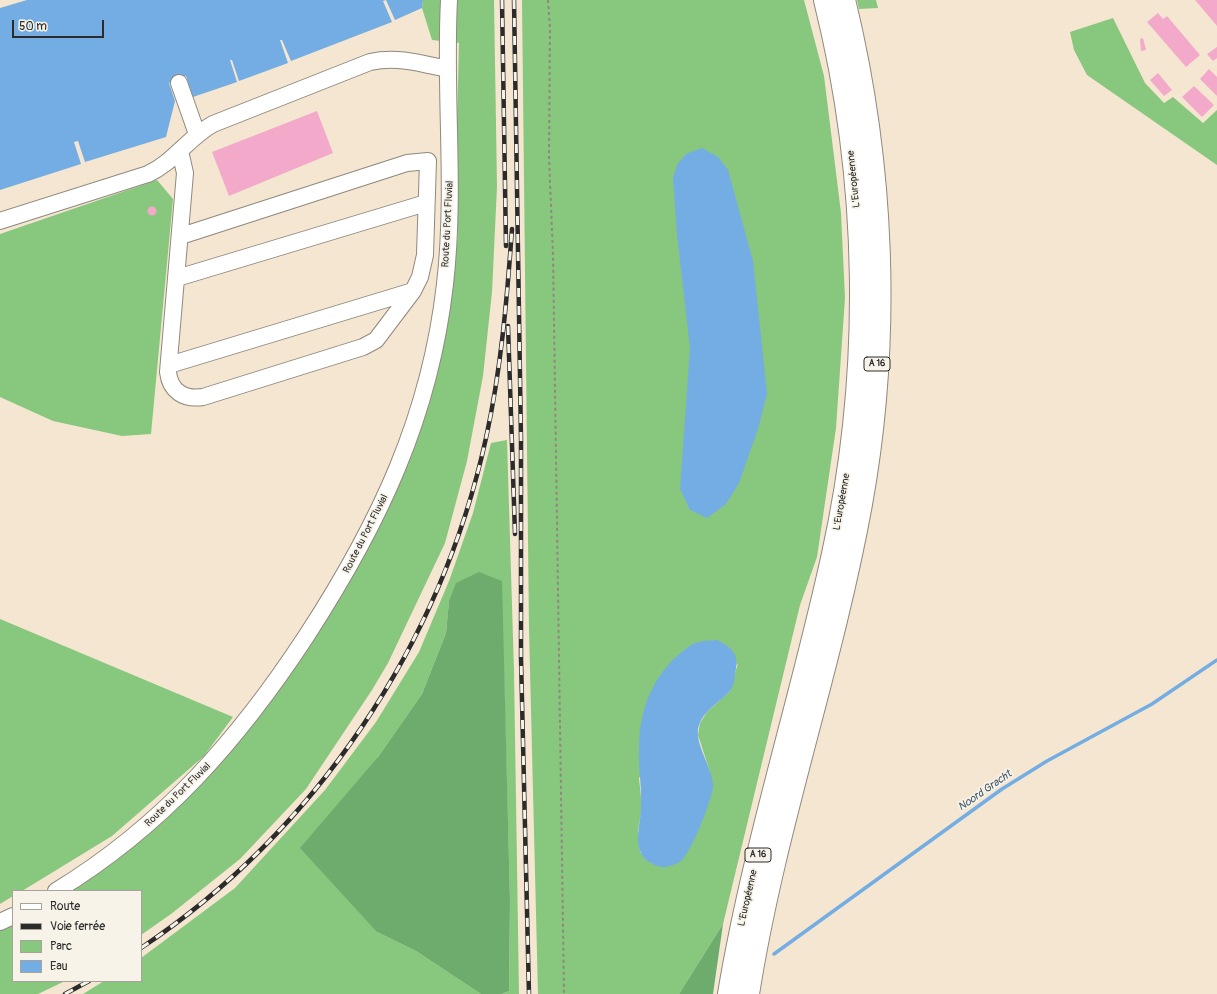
<!DOCTYPE html>
<html>
<head>
<meta charset="utf-8">
<style>
  body { margin:0 }
  #map { position:relative; width:1217px; height:994px; overflow:hidden; background:#f4e6d0; font-family:Pangolin,sans-serif }
  canvas { display:block }
  .legend { position:absolute; left:12px; top:890px; width:130px; height:92px; box-sizing:border-box; background:#f7f3e8; border:1px solid #a5a39c; margin:0; padding:5px 7px; list-style:none; font-size:12px; color:#2b2b2b }
  .legend li { display:flex; align-items:center; gap:8px; height:20px }
  .legend b { width:20px; border:1px solid #a5a39c }
  .scale { position:absolute; left:12px; top:20px; width:92px; height:18px; box-sizing:border-box; border:2px solid #2b2b2b; border-top:0; padding-left:5px; font-size:12px; line-height:14px; white-space:nowrap; color:#2b2b2b; -webkit-text-stroke:3px #f7f3e8; paint-order:stroke }
</style>
</head>
<body>
<div id="map">
<canvas width="1217" height="994"></canvas>
<ul class="legend">
<li><b style="height:5px;background:#fff"></b>Route</li>
<li><b style="height:5px;background:#2b2b2b"></b>Voie ferrée</li>
<li><b style="height:11px;background:#88c77e"></b>Parc</li>
<li><b style="height:11px;background:#73ade3"></b>Eau</li>
</ul>
<div class="scale">50 m</div>
</div>
<script>
const context = document.querySelector('canvas').getContext('2d');
context.lineJoin = 'round';
function fill(path, color) { context.fillStyle = color; context.fill(path, 'evenodd'); }
function strokePath(path, color, width, dash) { context.strokeStyle = color; context.lineWidth = width; context.lineCap = dash ? 'butt' : 'round'; context.setLineDash(dash || []); context.stroke(path); }
function write(font, color, halo, rows, align = 'center') {
  context.font = font + ' Pangolin,sans-serif'; context.lineWidth = 3.5; context.setLineDash([]); context.textBaseline = 'middle'; context.strokeStyle = halo; context.fillStyle = color; for (const [text, x, y, turn = 0] of rows) {
    context.save(); context.translate(x, y); context.rotate((+turn || 0) * Math.PI / 180); context.textAlign = isNaN(turn) ? turn : align; if (halo) context.strokeText(text, 0, 0); context.fillText(text, 0, 0); context.restore();
  }
}
fill(new Path2D(`
  M423,0H494L497,187L492,292L483,376L467,461L445,543L388,663L372,690L306,789L240,859L171,914L141,935V891H68L140,840L209,776L290,672L340,594L371,543L412,454L445,335L458,235L457,122L459,43L432,40L422,8Z
  M522,0H804L824,76L841,213L845,298L836,428L817,557L800,605L723,924L679,994H538L529,629ZM738,663L730,691L707,712L700,723L698,735L710,772L652,864L640,852L638,831L642,807L639,778Z
  M857,0H876L878,8L859,9Z
  M1113,18L1145,83L1164,103L1173,97L1203,123L1217,110V165L1087,75L1074,50L1070,32Z
  M157,180L173,199L151,434L122,436L53,421L0,397V234Z
  M507,440L514,671L519,994H502L509,991L510,901L504,681L449,601L446,633L422,694L378,757L377,932L416,951L481,994H83L104,981H141V958L235,888L325,790L376,722L419,652L449,581L473,513L491,443Z
  M0,619L233,717L204,756L112,836L22,891H13V896L0,904Z
  M13,923V981H65L38,994H0V930Z`), '#88c77e');
fill(new Path2D(`
  M479,572L502,581L510,901L509,991L502,994H481L416,951L377,932L300,848L378,757L422,694L446,633L449,601L456,583Z
  M723,924L713,994H679Z`), '#6eac6d');
fill(new Path2D(`
  M27,0H423L422,8L395,20L386,0L383,1L392,22L291,61L282,40H280L288,63L239,81L232,60H230L237,82L193,97L186,76L169,83L175,101L166,137L85,162L78,141L74,142L81,164L0,190V8Z
  M702,148L718,157L728,170L753,261L767,394L758,429L739,483L726,504L707,518L690,510L680,489L690,348L677,235L673,178L677,165L686,154Z
  M717,640C735,649 739,656 735,675C734,681 733,688 729,692C718,704 696,715 698,735C699,750 711,767 713,784C714,796 691,853 681,861C677,864 666,868 661,867C653,865 643,860 640,851C635,836 641,822 641,806C642,787 638,768 639,749C639,714 650,681 676,657C683,651 690,644 699,642C704,640 711,641 717,640Z`), '#73ade3');
strokePath(new Path2D(`
  M774,954L1002,789L1047,761L1152,704L1217,660`), '#73ade3', 3.5);
fill(new Path2D(`
  M1195,0H1217V26Z
  M1158,13L1163,19L1167,16L1200,55L1186,67L1147,22Z
  M1143,38L1146,50L1141,51L1140,39Z
  M1217,47V58L1213,61L1207,54Z
  M1209,69L1217,77V96L1200,79Z
  M1158,73L1172,90L1164,96L1150,80Z
  M1194,86L1214,105L1202,117L1182,97Z
  M317,111L333,153L229,196L212,152Z
  M147.5 211a4.5 4.5 0 1 1 9 0a4.5 4.5 0 1 1-9 0Z`), '#f3aaca');
const minor = new Path2D(`
  M179,83L197,134
  M180,151L185,173L168,372C170,391 184,400 203,397L363,347L376,340L413,291L420,277L425,255L428,161L407,163L181,236
  M0,221L148,174C174,162 188,138 213,124L370,62C397,56 420,63 447,69
  M177,278L426,203
  M169,365L413,291
  M56,891C163,826 239,739 307,635C379,524 430,417 445,284C456,189 444,95 449,0
  M0,922L13,916`);
const highway = new Path2D(`
  M729,994C754,845 801,701 833,554C873,373 870,180 825,0
  M748,994C774,828 831,669 861,504C891,338 884,164 844,0`);
strokePath(minor, '#90887e', 18);
strokePath(highway, '#90887e', 24);
strokePath(new Path2D(`
  M548,0L550,29L549,157L553,255L564,994`), '#90887e', 2, [3, 3]);
strokePath(minor, '#fff', 16);
strokePath(highway, '#fff', 22);
const rail = new Path2D(`
  M502,0L506,246
  M514,0L521,439V658L529,994
  M508,326L515,534
  M141,948C316,831 441,644 486,438C501,370 507,299 512,229
  M65,994L89,981`);
strokePath(rail, '#2b2b2b', 4.5);
strokePath(rail, '#f7f3e8', 3, [9]);
for (const [x, y, w] of [
  [877,364,26],
  [758,855,26]
]) { const box = new Path2D(); box.roundRect(x - w / 2, y - 7, w, 14, 3); context.fillStyle = '#f7f3e8'; context.fill(box); strokePath(box, '#2b2b2b', 1); }
write('bold 9px', '#2b2b2b', null, [
  ["A 16",877,364],
  ["A 16",758,855]
]);
write('10px', '#2b2b2b', '#f7f3e8', [
  ["L'Européenne",854,179,-96],
  ["Route du Port Fluvial",448,224,-87],
  ["L'Européenne",842,502,-80],
  ["Route du Port Fluvial",366,534,-63],
  ["Route du Port Fluvial",178,795,-44],
  ["L'Européenne",748,898,-77]
]);
write('italic 11px', '#44586b', '#f7f3e8', [
  ["Noord Gracht",985,791,-35]
]);
</script>
</body>
</html>
